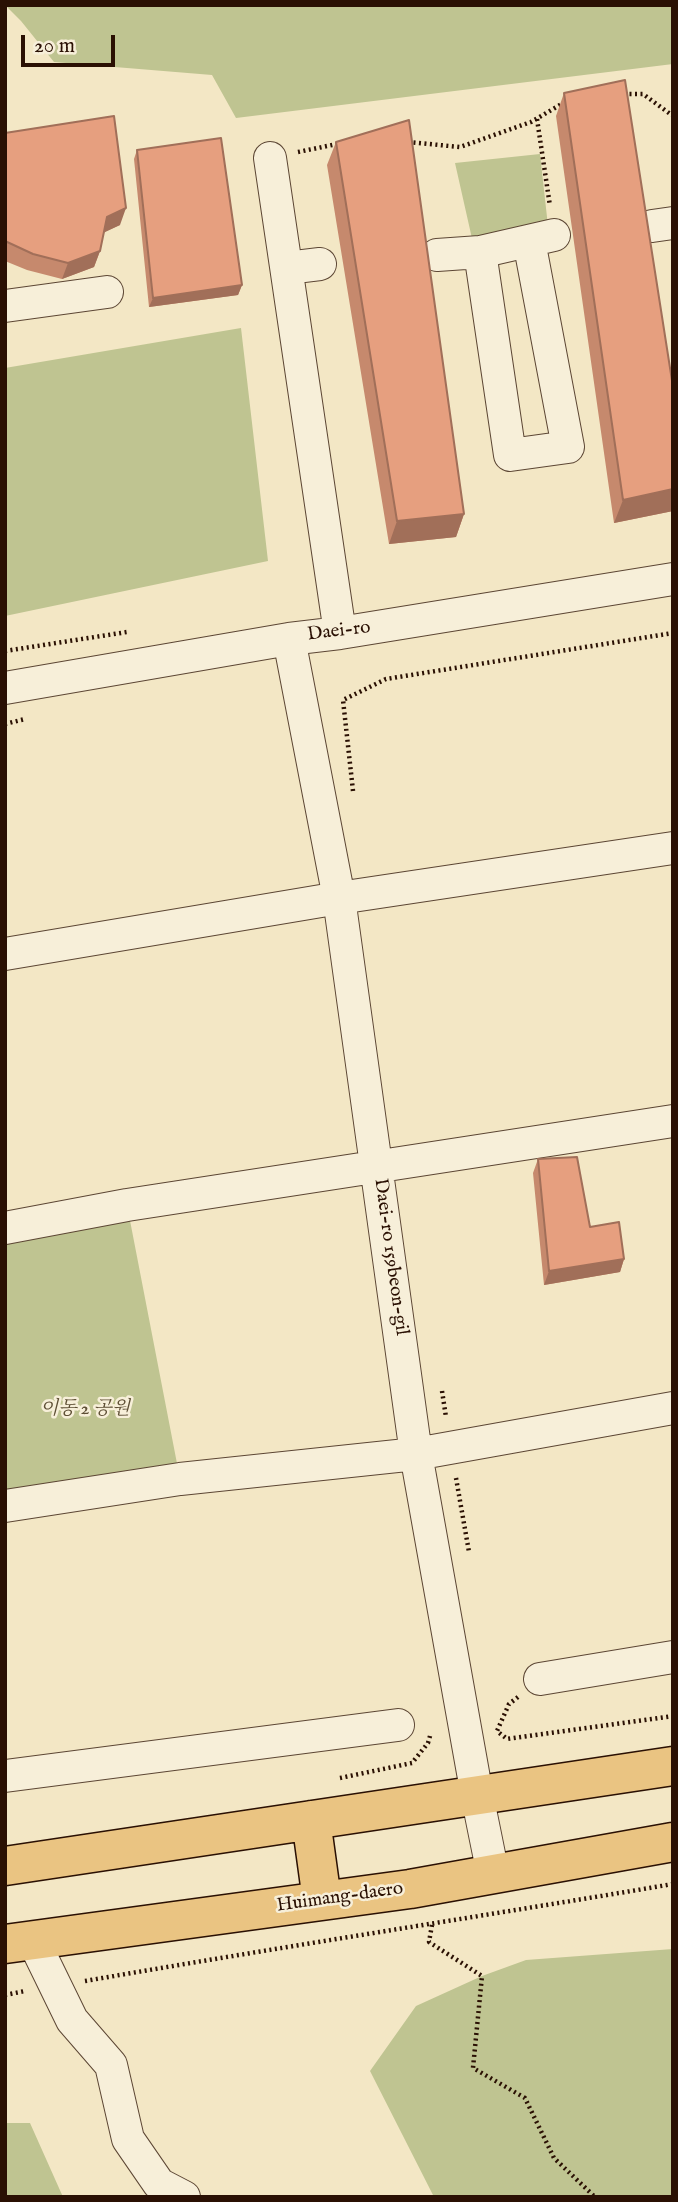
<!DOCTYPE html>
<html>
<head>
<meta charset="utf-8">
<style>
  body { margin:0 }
  #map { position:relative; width:678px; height:2202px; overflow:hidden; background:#f3e7c5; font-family:"IM FELL English",serif }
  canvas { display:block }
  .frame { position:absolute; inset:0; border:7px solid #2a1003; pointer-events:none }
  .scale { position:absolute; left:21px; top:35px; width:94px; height:32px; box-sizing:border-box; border:4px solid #2a1003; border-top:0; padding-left:9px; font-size:21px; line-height:24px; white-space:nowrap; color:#2a1003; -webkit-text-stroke:5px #f7efd9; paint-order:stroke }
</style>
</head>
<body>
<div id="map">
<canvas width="678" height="2202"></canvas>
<div class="frame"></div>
<div class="scale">20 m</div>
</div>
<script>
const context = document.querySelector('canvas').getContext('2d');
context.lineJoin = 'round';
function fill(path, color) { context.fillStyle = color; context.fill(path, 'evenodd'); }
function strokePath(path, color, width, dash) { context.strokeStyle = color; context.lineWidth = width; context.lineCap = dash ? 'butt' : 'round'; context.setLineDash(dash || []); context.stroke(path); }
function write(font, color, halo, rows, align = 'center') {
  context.font = font + ' "IM FELL English","Noto Serif KR",serif'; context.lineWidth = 5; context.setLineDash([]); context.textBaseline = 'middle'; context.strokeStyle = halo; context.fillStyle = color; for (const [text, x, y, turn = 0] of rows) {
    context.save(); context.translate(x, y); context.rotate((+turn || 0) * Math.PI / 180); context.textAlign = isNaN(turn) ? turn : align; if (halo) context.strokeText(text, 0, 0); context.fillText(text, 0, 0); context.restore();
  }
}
fill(new Path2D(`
  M5,5H673V64L236,118L212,75L54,62L21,21Z
  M540,154L548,226L473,243L455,163Z
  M241,328L268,561L5,616V368Z
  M127,1205L180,1479L5,1506V1228Z
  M673,1949V2197H434L370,2071L416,2006L482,1976L526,1960Z
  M5,2123H30L63,2197H5Z`), '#bfc491');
const minor = new Path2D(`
  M270,158L340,633
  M652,226L673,223
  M480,252L510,455L568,447L529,241
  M437,255L480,252L554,235
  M287,268L320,264
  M5,306L107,292
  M289,639L339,898L416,1454L477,1795L493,1874
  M5,688L289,639L340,633L673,579
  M5,954L339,898L673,848
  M5,1228L127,1205L673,1121
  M5,1506L180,1479L416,1454L673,1408
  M540,1679L673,1657
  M5,1776L398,1725
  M33,1940L72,2020L111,2065L128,2139L159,2184L184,2197`);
const major = new Path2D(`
  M311,1820L322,1900
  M5,1866L673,1766
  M5,1944L410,1889L673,1842`);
strokePath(minor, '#5c4634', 34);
strokePath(major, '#2a1003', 41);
strokePath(new Path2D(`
  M624,94H643L673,116
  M537,119L550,206
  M408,142L460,147L531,122L565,102
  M298,152L337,144
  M5,651L127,632
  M5,724L25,719
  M353,791L343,700L386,679L673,633
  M442,1391L446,1417
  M456,1478L469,1552
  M518,1697L509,1704L497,1731L507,1739L673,1716
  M340,1778L412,1763L428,1743L430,1736
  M432,1925L429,1942L482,1976L473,2068L525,2098L554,2158L595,2197
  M85,1981C281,1947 477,1917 673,1884
  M5,1995L25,1991`), '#2a1003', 4.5, [2, 3.5]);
strokePath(minor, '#f7efd9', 32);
strokePath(major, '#eac482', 38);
fill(new Path2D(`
  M564,93L673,387V511L614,523L556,116Z
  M5,133L120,225L104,232L100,251L94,267L62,279L27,270L5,261Z
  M336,142L464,514L456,537L389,544L327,165Z
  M137,150L242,285L238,295L149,307L134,159Z
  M538,1159L590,1227L624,1259L620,1272L544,1285L533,1173Z`), '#c6896d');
fill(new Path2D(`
  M126,208L120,225L101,234L107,217Z
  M100,251L94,267L62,279L68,263Z
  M242,285L238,295L149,307L153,298Z
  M673,489V511L614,523L623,500Z
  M464,514L456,537L389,544L397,521Z
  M624,1259L620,1272L544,1285L549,1271Z`), '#a16f59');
const building = new Path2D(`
  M625,80L673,387V489L623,500L564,93Z
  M114,116L126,208L107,217L100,251L68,263L33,254L5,241V133Z
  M409,120L464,514L397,521L336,142Z
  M221,138L242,285L153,298L137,150Z
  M577,1157L590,1227L619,1222L624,1259L549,1271L538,1159Z`);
fill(building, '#e69f7f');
strokePath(building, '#a16f59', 2);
write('19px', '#2a1003', '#f7efd9', [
  ["Daei-ro",339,632,-7],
  ["Daei-ro 159beon-gil",390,1257,82],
  ["Huimang-daero",340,1898,-8]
]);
write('italic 19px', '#5e4f35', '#f7efd9', [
  ["이동 2 공원",85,1410]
]);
</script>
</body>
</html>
